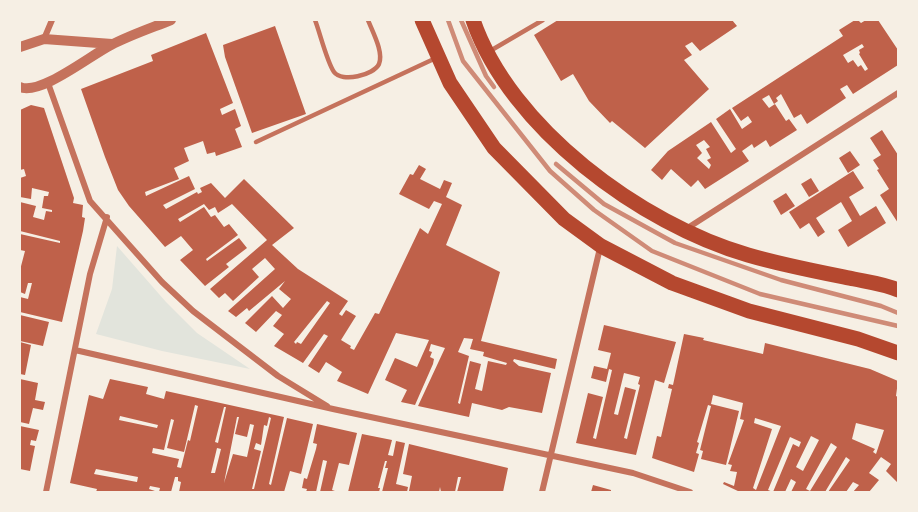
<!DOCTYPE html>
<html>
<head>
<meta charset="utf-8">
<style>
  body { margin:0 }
  #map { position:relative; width:918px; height:512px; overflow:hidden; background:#f6efe4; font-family:Raleway,sans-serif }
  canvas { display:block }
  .frame { position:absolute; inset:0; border:21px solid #f6efe4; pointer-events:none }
</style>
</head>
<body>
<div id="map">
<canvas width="918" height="512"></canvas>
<div class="frame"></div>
</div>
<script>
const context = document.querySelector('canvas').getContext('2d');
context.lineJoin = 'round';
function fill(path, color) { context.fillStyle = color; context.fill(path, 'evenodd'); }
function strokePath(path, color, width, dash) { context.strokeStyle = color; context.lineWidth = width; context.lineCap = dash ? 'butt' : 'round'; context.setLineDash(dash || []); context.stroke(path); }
fill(new Path2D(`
  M117,246L166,302L197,333L250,369L162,351L96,334L112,289Z`), '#e2e4dc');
fill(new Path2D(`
  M558,20H732L737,26L700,51L692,42L685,46L692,55L684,60L709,89L645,148L612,121L610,123L589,101L573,74L561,81L534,35Z
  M855,20H858L861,23L866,20H878L898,50V65L853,94L847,85L840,89L846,98L807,124L801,114L794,118L781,94L776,98L778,101L774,104L769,95L762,99L769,108L775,104L786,121L789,119L797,130L770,147L766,140L754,148L752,144L742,151L749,161L705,189L698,180L691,187L671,169L662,180L651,170L668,151L711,122L731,153L736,149L716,119L730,109L742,129L752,122L748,116L741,121L732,108L843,36L839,30ZM862,44L864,47L859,50L860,53L859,54L868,69L865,71L861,65L858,67L853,60L848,63L843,55ZM704,140L710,147L706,149L711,158L707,160L711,165L709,169L697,158L702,153L696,145Z
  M275,26L306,114L252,133L225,57L223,45Z
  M206,33L233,103L220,109L222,115L235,109L241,126L235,129L242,147L216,156L215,152L207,154L203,141L184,148L189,161L174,168L179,179L145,192L146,196L189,176L195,189L163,205L166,209L197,192L198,194L202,192L200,188L211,183L225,198L244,179L294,228L272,245L298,269L348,301L339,314L342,316L346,310L356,316L341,340L351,346L350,348L354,350L375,313L379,314L420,228L428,234L442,204L434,201L429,209L399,194L410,174L413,175L419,165L426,169L420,179L440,189L444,180L452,183L446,197L462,205L446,245L500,272L481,341L557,359L555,369L514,359L513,361L519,366L551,373L542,413L509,407L502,410L472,403L469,417L418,406L445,348L431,344L429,351L432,352L430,357L434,359L433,364L415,405L401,402L407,390L385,380L395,358L417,367L429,340L396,333L368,394L337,381L342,372L326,362L319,373L308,366L328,336L324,334L303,363L274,346L284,334L273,326L282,315L276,311L256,332L245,323L272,296L283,308L291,299L279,289L285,281L249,311L247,308L236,317L228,311L275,269L265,258L252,269L259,277L233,301L225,293L219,298L210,289L267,240L232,204L218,213L215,207L209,210L204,204L178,219L180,222L204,207L211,217L215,215L224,227L229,224L238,235L206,259L207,261L239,238L247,248L226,264L229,267L205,286L180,260L193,250L181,236L165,247L129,206L118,190L105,157L81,89L153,61L151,55ZM327,301L330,303L301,344L297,342L296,344L294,342ZM464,338L473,339L470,349L484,352L483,356L507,363L506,365L488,361L482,391L475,389L481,364L470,361L460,404L458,403L469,356L458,352Z
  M31,105L44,108L74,198L73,203L83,205L82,217L85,218L83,231L62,322L20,312V297L28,299L32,283H28L25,294L20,292V270L25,251L20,250V234L60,243V241L20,231V202L36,206L33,217L44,220L46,211L52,212V210L42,208L44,196H48L49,192L32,188L31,199L20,197V178L26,176L24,169L20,170V110Z
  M882,130L898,155V223L880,195L889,189L877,170L879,169L873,160L881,155L870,138Z
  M850,151L860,165L848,173L839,158Z
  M853,171L864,188L849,197L860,216L876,206L886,223L848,247L838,230L852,221L841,202L816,218L825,232L818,237L809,223L800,229L789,212Z
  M811,178L819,191L809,197L801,184Z
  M786,193L795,206L781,215L773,201Z
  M20,315L49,322L43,346L20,341Z
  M604,325L676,342L664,383L655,380L636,455L576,443L588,393L603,397L593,438L596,439L612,370L609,369L606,382L591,378L594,366L607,369L611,353L598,350ZM624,373L640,377L638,384L640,385L627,439L624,438L636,390L625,387L618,415L614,414Z
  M684,334L704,338L703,340L763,354L765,343L870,369L898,381L896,396L898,397V483L886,471L891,464L881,457L869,473L879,480L869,492H853L859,485L853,482L846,492H828L850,460L846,457L825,492H791L796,482L791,479L785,492H740L723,484L724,482L734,486L737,472L730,471L732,465L728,464L744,420L740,419L743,403L713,395L711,404L739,411L726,465L701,459L703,451L700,450L711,406L708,405L697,442L699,443L696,453L699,454L694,472L652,458L657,436L661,437L672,389L668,388L669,384L673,385ZM755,418L781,426L756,490L753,488L772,429L754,423ZM856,423L884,430L876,454L873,452L875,449L852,439ZM811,436L819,440L803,471L796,467ZM790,437L801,442L799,447L793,444L773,492L768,490ZM831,443L837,447L810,491L806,489Z
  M20,342L31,345L25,375L20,374Z
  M20,379L38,383L35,400L45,402L43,410L33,408L29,424L20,422Z
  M110,379L148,387L146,394L164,399L166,391L284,417L269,484L271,485L287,418L313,424L301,474L290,471L284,492H179L181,482L178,481V477H175L171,492H159L160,488L150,486L149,489L158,492H96L97,489L70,483L89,395L103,399ZM195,405L198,406L190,441L188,440L181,468L177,467L179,459L152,453L153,448L164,450L171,419L174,420L167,448L184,452ZM224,407H226L218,443L215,442ZM120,416L158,425L157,428L119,420ZM237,417H239L235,434L247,437L250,424L254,425L247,457L233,454L224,483ZM269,417L271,418L254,489H252L261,451L254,449L256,443L261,445L264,425L267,426ZM217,448L221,449L215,473H211ZM96,469L138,477L137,482L94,474Z
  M317,424L357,433L349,465L339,463L332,490L338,492H320L327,461L323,460L316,492H306L307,489L302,488L304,478L307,479L316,449L317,444L313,443Z
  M20,426L39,430L36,441L31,440L30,445L35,446L30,471L20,469Z
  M362,434L392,440L388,455L393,456L396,441L405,443L396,484L408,487L407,492H382L388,468H385L387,461H385L378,488H380L379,492H348Z
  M409,444L508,468L503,492H457L461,477H458L455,492H441L440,487L439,492L409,491L412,476L403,474Z
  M593,485L611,490V492H591Z`), '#bf614a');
strokePath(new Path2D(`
  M315,20C320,33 327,62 334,72C342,83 374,75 379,64C384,52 372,31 368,20
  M490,51L543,20
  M256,142L436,58`), '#c5725c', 4.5);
strokePath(new Path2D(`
  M44,39L52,20
  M48,83L90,201L162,282L193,311L278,376L327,406
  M686,229L898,93
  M75,350L333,409L633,473L690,492
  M46,492L90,274L107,217
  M542,492L600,248`), '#c5725c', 6);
strokePath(new Path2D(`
  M20,47L44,39L112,44
  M20,87C40,96 91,55 111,45C130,35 151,28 171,20`), '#c5725c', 10);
strokePath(new Path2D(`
  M422,20L450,83L494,148L564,219L601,246L672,283L749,311L858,339L898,353
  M473,20C510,128 641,224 748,255C782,265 819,272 854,279C869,282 885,284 898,290`), '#b5482f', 15);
strokePath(new Path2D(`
  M448,20L463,61L550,171L594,210L652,251L760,294L898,326
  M461,20L486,76L494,87
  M556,164L604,204L675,243L781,280L881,306L898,313`), '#cf8b77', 4.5);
</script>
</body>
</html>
